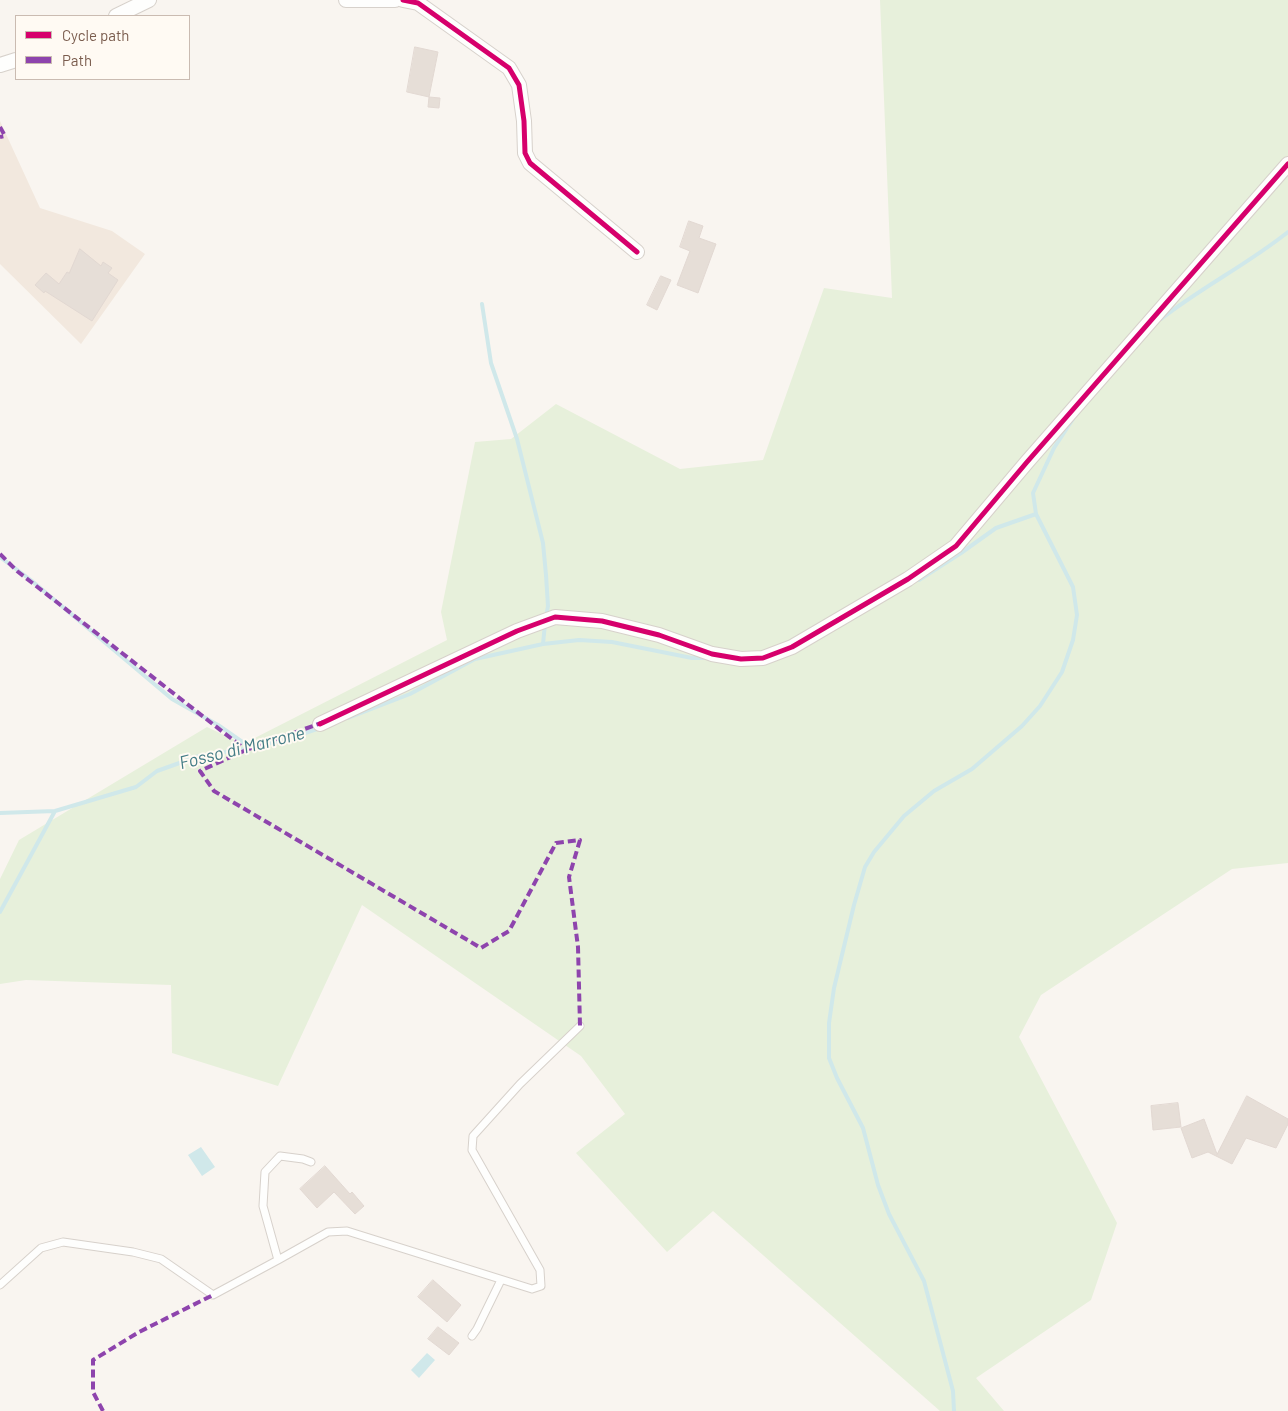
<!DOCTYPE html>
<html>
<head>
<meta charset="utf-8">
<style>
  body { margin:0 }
  #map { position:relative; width:1288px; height:1411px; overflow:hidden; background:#f9f5f0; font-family:Barlow,sans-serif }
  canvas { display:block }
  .legend { position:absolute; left:15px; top:15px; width:175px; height:65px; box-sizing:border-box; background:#fffaf3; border:1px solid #cabbb1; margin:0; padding:6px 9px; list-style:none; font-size:15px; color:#7a5c4d }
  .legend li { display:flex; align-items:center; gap:10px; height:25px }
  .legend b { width:25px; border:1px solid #cabbb1 }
</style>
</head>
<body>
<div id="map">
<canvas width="1288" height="1411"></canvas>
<ul class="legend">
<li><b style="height:6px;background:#d6006c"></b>Cycle path</li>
<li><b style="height:6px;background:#8e44ad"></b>Path</li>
</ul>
</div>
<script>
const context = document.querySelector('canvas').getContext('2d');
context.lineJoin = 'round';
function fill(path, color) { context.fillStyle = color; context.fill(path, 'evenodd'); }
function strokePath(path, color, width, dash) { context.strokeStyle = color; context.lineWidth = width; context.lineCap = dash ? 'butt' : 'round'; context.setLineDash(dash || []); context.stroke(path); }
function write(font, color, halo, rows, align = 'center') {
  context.font = font + ' Barlow,sans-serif'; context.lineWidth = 4; context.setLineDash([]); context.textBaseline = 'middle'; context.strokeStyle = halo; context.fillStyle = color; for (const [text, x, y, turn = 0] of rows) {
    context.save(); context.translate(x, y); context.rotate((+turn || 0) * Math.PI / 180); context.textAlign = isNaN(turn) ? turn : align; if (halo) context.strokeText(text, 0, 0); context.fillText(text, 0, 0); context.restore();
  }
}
fill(new Path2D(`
  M0,121L40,208L112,231L145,254L81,344L0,264Z`), '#f2e8de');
fill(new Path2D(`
  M880,0H1288V863L1232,869L1041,995L1019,1037L1117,1223L1091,1300L976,1378L1004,1411H940L713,1211L667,1252L576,1153L625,1114L581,1056L362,905L278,1086L172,1053L171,985L26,980L0,984V879L19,840L207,727L243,744L447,640L441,612L475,442L511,439L556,404L680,469L763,460L824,288L892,298Z`), '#e7f0db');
fill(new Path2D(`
  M201,1147L215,1167L202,1176L188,1155Z
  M427,1353L435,1360L419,1378L411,1370Z`), '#d0e8ea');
strokePath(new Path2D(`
  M482,304L491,363L517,439L543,543L546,575L548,606L546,617
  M1161,319C1202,287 1248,264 1288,232
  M0,557L32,581L172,699L218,725L251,748
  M919,580L961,553L996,528L1036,514
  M543,644L545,624
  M348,718L410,694L475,659L543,644L579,640L612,642L692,658H707
  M0,813L55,811L136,787L157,771L199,756L251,748L287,739L320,728
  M0,912L55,811
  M954,1411L953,1391L924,1281L889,1214L878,1185L863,1128L837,1078L829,1058V1023L834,988L854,905L865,867L874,852L904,816L934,791L972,769L1022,726L1040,706L1062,672L1073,640L1077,615L1073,587L1036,514L1033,493L1054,448L1073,419`), '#d0e8ea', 4);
const building = new Path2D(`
  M415,47L438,52L429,97L440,98L439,108L428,107L429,97L407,92Z
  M689,221L703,226L699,238L716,244L698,293L677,285L690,251L680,247Z
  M80,249L101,266L103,262L112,268L108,273L118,280L92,321L45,291L44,293L35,285L46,273L59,284L67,272L69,273Z
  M661,276L671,280L657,310L647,305Z
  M1247,1096L1288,1119V1124L1276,1148L1246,1138L1232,1164L1208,1152L1192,1158L1181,1128L1204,1119L1217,1154Z
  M1178,1103L1181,1127L1153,1130L1151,1106Z
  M325,1166L350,1194L352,1192L364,1206L355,1214L334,1192L317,1208L300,1189Z
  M433,1280L461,1305L447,1322L418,1297Z
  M438,1327L459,1343L449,1355L428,1339Z`);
fill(building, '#e6ded7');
strokePath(building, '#e2d8d2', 1);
const service = new Path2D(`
  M278,1260L328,1232L347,1231L532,1289L541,1286L540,1270L472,1150L473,1136L520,1084L580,1026
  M0,1285L41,1248L63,1242L133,1252L161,1259L213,1295L278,1260L263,1206L265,1172L280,1156L303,1159L311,1162
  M472,1336L477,1329L501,1280`);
const minor = new Path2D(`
  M346,0H395
  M403,0L418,3L509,68L519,85L524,121L525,153L530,163L637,252
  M116,16L149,0
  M0,65L16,60
  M320,724L517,631L555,617L602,621L659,635L712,654L741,659L763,658L792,647L908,579L956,546L1027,462L1288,164`);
strokePath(service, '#d7d1cb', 9);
strokePath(minor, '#d7d1cb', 16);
strokePath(service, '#fefefd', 7);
strokePath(minor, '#fefefd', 14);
strokePath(new Path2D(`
  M0,127L5,136L0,137
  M0,554L17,571L246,750
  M324,722L246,750L200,771L214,791L481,948L509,931L556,843L580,840L569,877L578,947L580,1026
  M103,1411L93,1392V1360L139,1332L213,1295`), '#8e44ad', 4, [8, 4]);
strokePath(new Path2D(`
  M403,0L418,3L509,68L519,85L524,121L525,153L530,163L637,252
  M320,724L517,631L555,617L602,621L659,635L712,654L741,659L763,658L792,647L908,579L956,546L1027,462L1288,164`), '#d6006c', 5);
write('italic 18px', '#437c86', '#fffaf3', [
  ["Fosso di Marrone",242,748,-14]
]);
</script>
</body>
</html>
